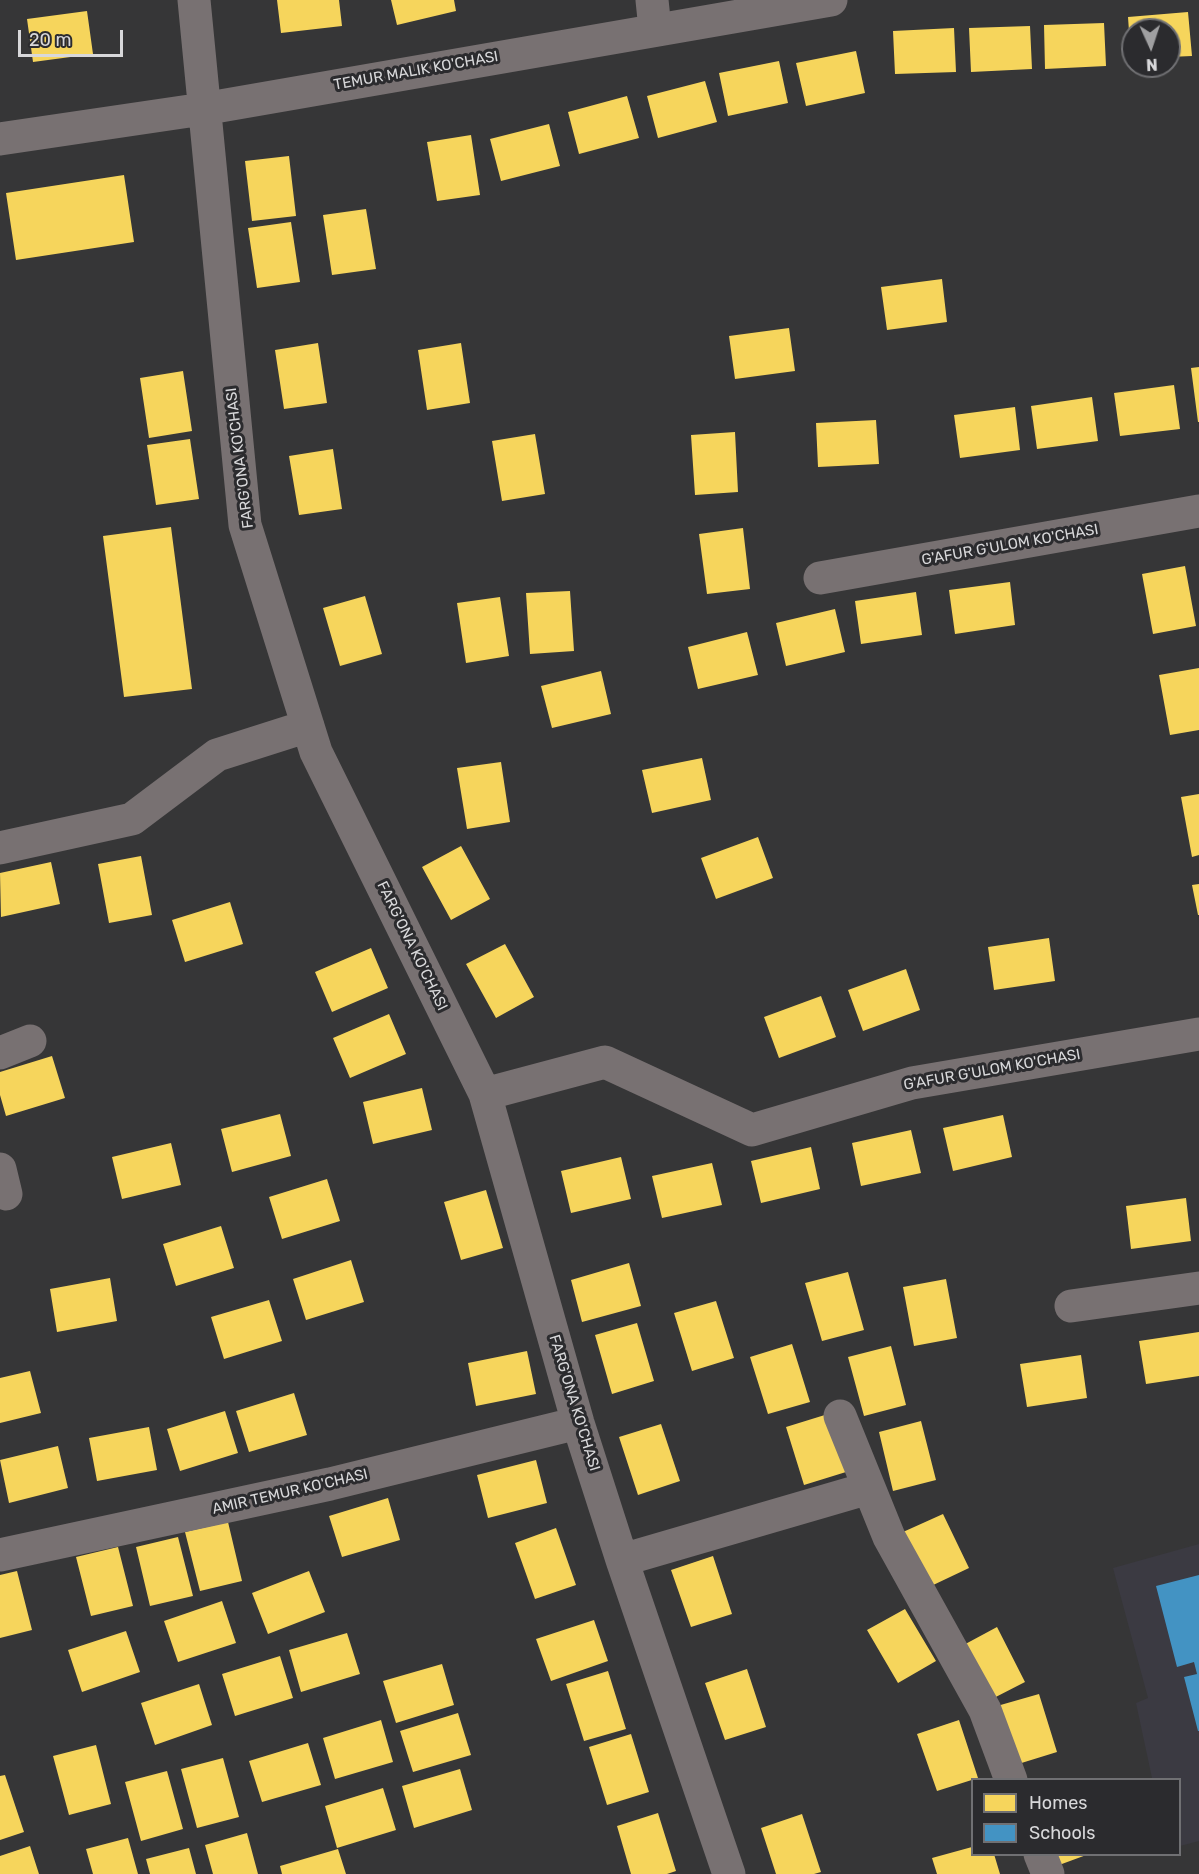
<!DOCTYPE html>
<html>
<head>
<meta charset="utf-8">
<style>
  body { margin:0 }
  #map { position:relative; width:1199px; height:1874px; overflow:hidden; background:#363637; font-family:Rubik,sans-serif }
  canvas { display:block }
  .legend { position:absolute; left:971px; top:1778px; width:210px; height:78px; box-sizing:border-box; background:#2b2b2e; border:2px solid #707073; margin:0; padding:8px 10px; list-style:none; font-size:18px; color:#d8d8da }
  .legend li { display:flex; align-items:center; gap:12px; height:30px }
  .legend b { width:30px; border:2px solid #707073 }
  .north { position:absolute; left:1121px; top:18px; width:60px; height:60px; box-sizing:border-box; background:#2b2b2e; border:2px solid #707073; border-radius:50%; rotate:177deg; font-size:16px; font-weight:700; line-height:24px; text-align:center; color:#d8d8da }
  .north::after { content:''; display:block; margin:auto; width:21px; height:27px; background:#9f9fa1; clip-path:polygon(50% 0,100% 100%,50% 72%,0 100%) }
  .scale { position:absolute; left:18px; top:30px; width:105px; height:27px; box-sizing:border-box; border:3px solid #d8d8da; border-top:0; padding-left:8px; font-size:18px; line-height:21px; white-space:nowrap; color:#d8d8da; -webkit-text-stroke:4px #2b2b2e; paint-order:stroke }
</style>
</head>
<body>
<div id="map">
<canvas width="1199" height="1874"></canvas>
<ul class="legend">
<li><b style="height:16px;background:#f6d55c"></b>Homes</li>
<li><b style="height:16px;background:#4393c3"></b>Schools</li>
</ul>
<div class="north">N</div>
<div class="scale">20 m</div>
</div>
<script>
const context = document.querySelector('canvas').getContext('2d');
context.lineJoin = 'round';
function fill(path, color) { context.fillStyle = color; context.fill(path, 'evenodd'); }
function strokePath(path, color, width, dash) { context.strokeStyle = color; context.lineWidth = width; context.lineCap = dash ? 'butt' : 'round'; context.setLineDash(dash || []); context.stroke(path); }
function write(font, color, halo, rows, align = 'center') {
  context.font = font + ' Rubik,sans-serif'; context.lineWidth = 6; context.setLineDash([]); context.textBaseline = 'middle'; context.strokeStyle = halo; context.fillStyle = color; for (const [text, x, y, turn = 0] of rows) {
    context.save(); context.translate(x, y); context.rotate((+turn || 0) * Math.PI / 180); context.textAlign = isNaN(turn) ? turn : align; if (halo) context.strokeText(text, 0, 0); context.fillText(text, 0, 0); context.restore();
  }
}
fill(new Path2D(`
  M1199,1544V1841L1180,1846V1780L1152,1778L1136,1703L1148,1698L1113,1568Z`), '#3b3a42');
fill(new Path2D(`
  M277,0H339L342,26L281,33Z
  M391,0H454L456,11L397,25Z
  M87,11L93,54L33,62L27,19Z
  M1188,12L1192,56L1169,57V30H1133V60H1131L1128,17Z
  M1104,23L1106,66L1045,69L1044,25Z
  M1030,26L1032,69L971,72L969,28Z
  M954,28L956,72L895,74L893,31Z
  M856,51L865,93L806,106L796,63Z
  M779,61L788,103L728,116L719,73Z
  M705,81L717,122L658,138L647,96Z
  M627,96L639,138L579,154L568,112Z
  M549,124L560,166L501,181L490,139Z
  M471,135L480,195L437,201L427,142Z
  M289,156L296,216L252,221L245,161Z
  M124,175L134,242L16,260L6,193Z
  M366,209L376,269L332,275L323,215Z
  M291,222L300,282L257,288L248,228Z
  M942,279L947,322L887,330L881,287Z
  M789,328L795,371L735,379L729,336Z
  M318,343L327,403L284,409L275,350Z
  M461,343L470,403L427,410L418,350Z
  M1199,367V422H1198L1191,368Z
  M183,371L192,431L149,438L140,378Z
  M1174,385L1180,429L1120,436L1114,393Z
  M1092,397L1098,441L1037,449L1031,406Z
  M1015,407L1020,450L960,458L954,415Z
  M876,420L879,464L818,467L816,423Z
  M735,432L738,492L695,495L691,435Z
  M535,434L545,494L502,501L492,441Z
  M190,439L199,499L156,505L147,445Z
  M333,449L342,509L299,515L289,456Z
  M171,527L192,689L124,697L103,536Z
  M743,528L750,589L707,594L699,534Z
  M1185,566L1196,626L1153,634L1142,574Z
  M1010,582L1015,625L955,634L949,590Z
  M570,591L574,651L530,654L526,593Z
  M916,592L922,635L861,644L855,601Z
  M365,596L382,654L340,666L323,608Z
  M500,597L509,656L466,663L457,603Z
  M835,609L845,652L786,666L776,623Z
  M747,632L758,675L698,689L688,647Z
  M1199,668V730L1170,735L1159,675Z
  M601,671L611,714L552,728L541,686Z
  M702,758L711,800L652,813L642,770Z
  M501,762L510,822L467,829L457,768Z
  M1199,794V855L1192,857L1181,797Z
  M758,837L773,878L716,899L701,858Z
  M461,846L490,899L451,920L422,867Z
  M141,856L152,915L109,923L98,864Z
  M51,862L60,904L1,917L0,873Z
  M1199,884V915H1198L1192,885Z
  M230,902L243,944L185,962L172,920Z
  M1049,938L1055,981L994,990L988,947Z
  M505,944L534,997L496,1018L466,964Z
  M371,948L388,988L332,1012L315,972Z
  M906,969L920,1010L863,1031L848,990Z
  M821,996L836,1037L779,1058L764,1017Z
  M389,1014L406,1054L350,1078L333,1038Z
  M52,1056L65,1098L6,1116L0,1095V1072Z
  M422,1088L432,1130L373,1144L363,1102Z
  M280,1114L291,1156L232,1172L221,1129Z
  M1003,1115L1012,1157L953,1171L943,1128Z
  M911,1130L921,1173L861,1186L852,1143Z
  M171,1143L181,1185L122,1199L112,1157Z
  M811,1147L820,1189L761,1203L751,1161Z
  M621,1157L631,1199L571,1213L561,1171Z
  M712,1163L722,1205L662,1218L652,1176Z
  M327,1179L340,1221L282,1239L269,1197Z
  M486,1190L503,1248L461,1260L444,1202Z
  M1186,1198L1191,1241L1131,1249L1126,1206Z
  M221,1226L234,1268L176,1286L163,1244Z
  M351,1260L364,1302L306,1320L293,1279Z
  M629,1263L641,1306L582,1322L571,1280Z
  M848,1272L864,1330L822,1341L805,1283Z
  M110,1278L117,1321L57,1332L50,1289Z
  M946,1279L957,1338L914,1346L903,1287Z
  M269,1300L282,1341L224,1359L211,1317Z
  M716,1301L734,1358L692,1371L674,1313Z
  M637,1323L654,1381L612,1394L595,1335Z
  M1199,1332V1376L1146,1384L1139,1341Z
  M792,1344L810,1402L768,1414L750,1357Z
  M891,1346L906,1405L864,1416L848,1357Z
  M527,1351L536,1394L476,1406L468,1363Z
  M1081,1355L1087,1398L1027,1407L1020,1364Z
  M30,1371L41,1413L0,1423V1378Z
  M294,1393L307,1435L249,1452L236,1411Z
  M225,1411L238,1453L180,1471L167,1429Z
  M828,1414L846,1472L804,1485L786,1427Z
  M921,1421L936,1480L893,1491L879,1432Z
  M661,1424L680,1481L638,1495L619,1437Z
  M149,1427L157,1470L97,1481L89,1438Z
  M58,1446L68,1488L9,1503L0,1460Z
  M536,1460L547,1503L488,1518L477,1475Z
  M388,1498L400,1540L342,1557L329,1516Z
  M943,1514L969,1568L929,1587L903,1532Z
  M228,1522L242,1581L200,1591L185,1532Z
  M556,1528L576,1585L535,1599L515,1543Z
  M178,1537L193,1596L150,1606L136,1547Z
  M118,1547L133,1606L91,1616L76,1557Z
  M713,1556L732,1614L691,1627L671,1570Z
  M17,1571L32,1630L0,1638V1575Z
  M309,1571L325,1612L268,1634L252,1593Z
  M222,1601L236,1643L178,1662L164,1621Z
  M905,1609L936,1661L898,1683L867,1630Z
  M594,1620L608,1661L551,1681L536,1639Z
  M997,1627L1025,1682L986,1702L958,1648Z
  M126,1631L140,1672L82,1692L68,1650Z
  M347,1633L360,1674L301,1692L289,1650Z
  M280,1656L293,1698L235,1716L222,1674Z
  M442,1664L454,1705L396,1723L383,1681Z
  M747,1669L766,1727L725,1740L705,1683Z
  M608,1671L626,1729L584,1741L566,1684Z
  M199,1684L212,1725L155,1745L141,1703Z
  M1039,1694L1057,1752L1015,1765L997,1706Z
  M458,1713L471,1755L413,1772L400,1731Z
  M381,1720L393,1762L335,1779L323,1738Z
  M959,1720L978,1778L937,1791L917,1734Z
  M631,1734L649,1792L607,1805L589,1747Z
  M308,1743L321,1785L262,1802L249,1761Z
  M96,1745L111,1804L69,1815L53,1756Z
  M223,1758L239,1817L197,1828L181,1769Z
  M460,1769L472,1810L414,1828L402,1786Z
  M167,1771L183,1829L141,1841L125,1782Z
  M5,1775L24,1832L0,1840V1776Z
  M383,1788L396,1830L337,1848L325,1806Z
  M658,1813L676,1871L667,1874H631L617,1826Z
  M802,1814L821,1872L814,1874H776L761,1828Z
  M247,1833L258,1874H213L205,1845Z
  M128,1838L138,1874H93L86,1849Z
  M30,1846L39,1874H0V1856Z
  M972,1847V1854H994L1000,1874H937L932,1858Z
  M189,1848L196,1874H150L146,1859Z
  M338,1849L346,1874H282L280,1866Z
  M1046,1854H1089L1051,1868Z`), '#f6d55c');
fill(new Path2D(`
  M1199,1575V1731H1198L1184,1677L1197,1674L1194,1662L1177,1667L1156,1586Z`), '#4393c3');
strokePath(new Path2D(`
  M194,0L245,525L316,752L485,1094L578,1423L622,1560L729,1874
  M652,0L655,29
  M0,139L203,109L831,0
  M820,578L1199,511
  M0,848L132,819L217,755L308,726
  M0,1053L30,1041
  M485,1094L605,1062L752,1130L912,1083L1199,1034
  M0,1169L6,1194
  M1071,1306L1199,1288
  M840,1416L889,1537L985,1710L1011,1780
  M0,1555L330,1484L578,1423
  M622,1560L869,1488
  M1040,1854L1048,1874`), '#787172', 33);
write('15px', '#d8d8da', '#2b2b2e', [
  ["TEMUR MALIK KO'CHASI",416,71,-10],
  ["FARG'ONA KO'CHASI",240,458,-97],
  ["G'AFUR G'ULOM KO'CHASI",1010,545,-10],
  ["FARG'ONA KO'CHASI",412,946,64],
  ["G'AFUR G'ULOM KO'CHASI",992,1070,-10],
  ["FARG'ONA KO'CHASI",574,1403,73],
  ["AMIR TEMUR KO'CHASI",290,1492,-13]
]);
</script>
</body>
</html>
